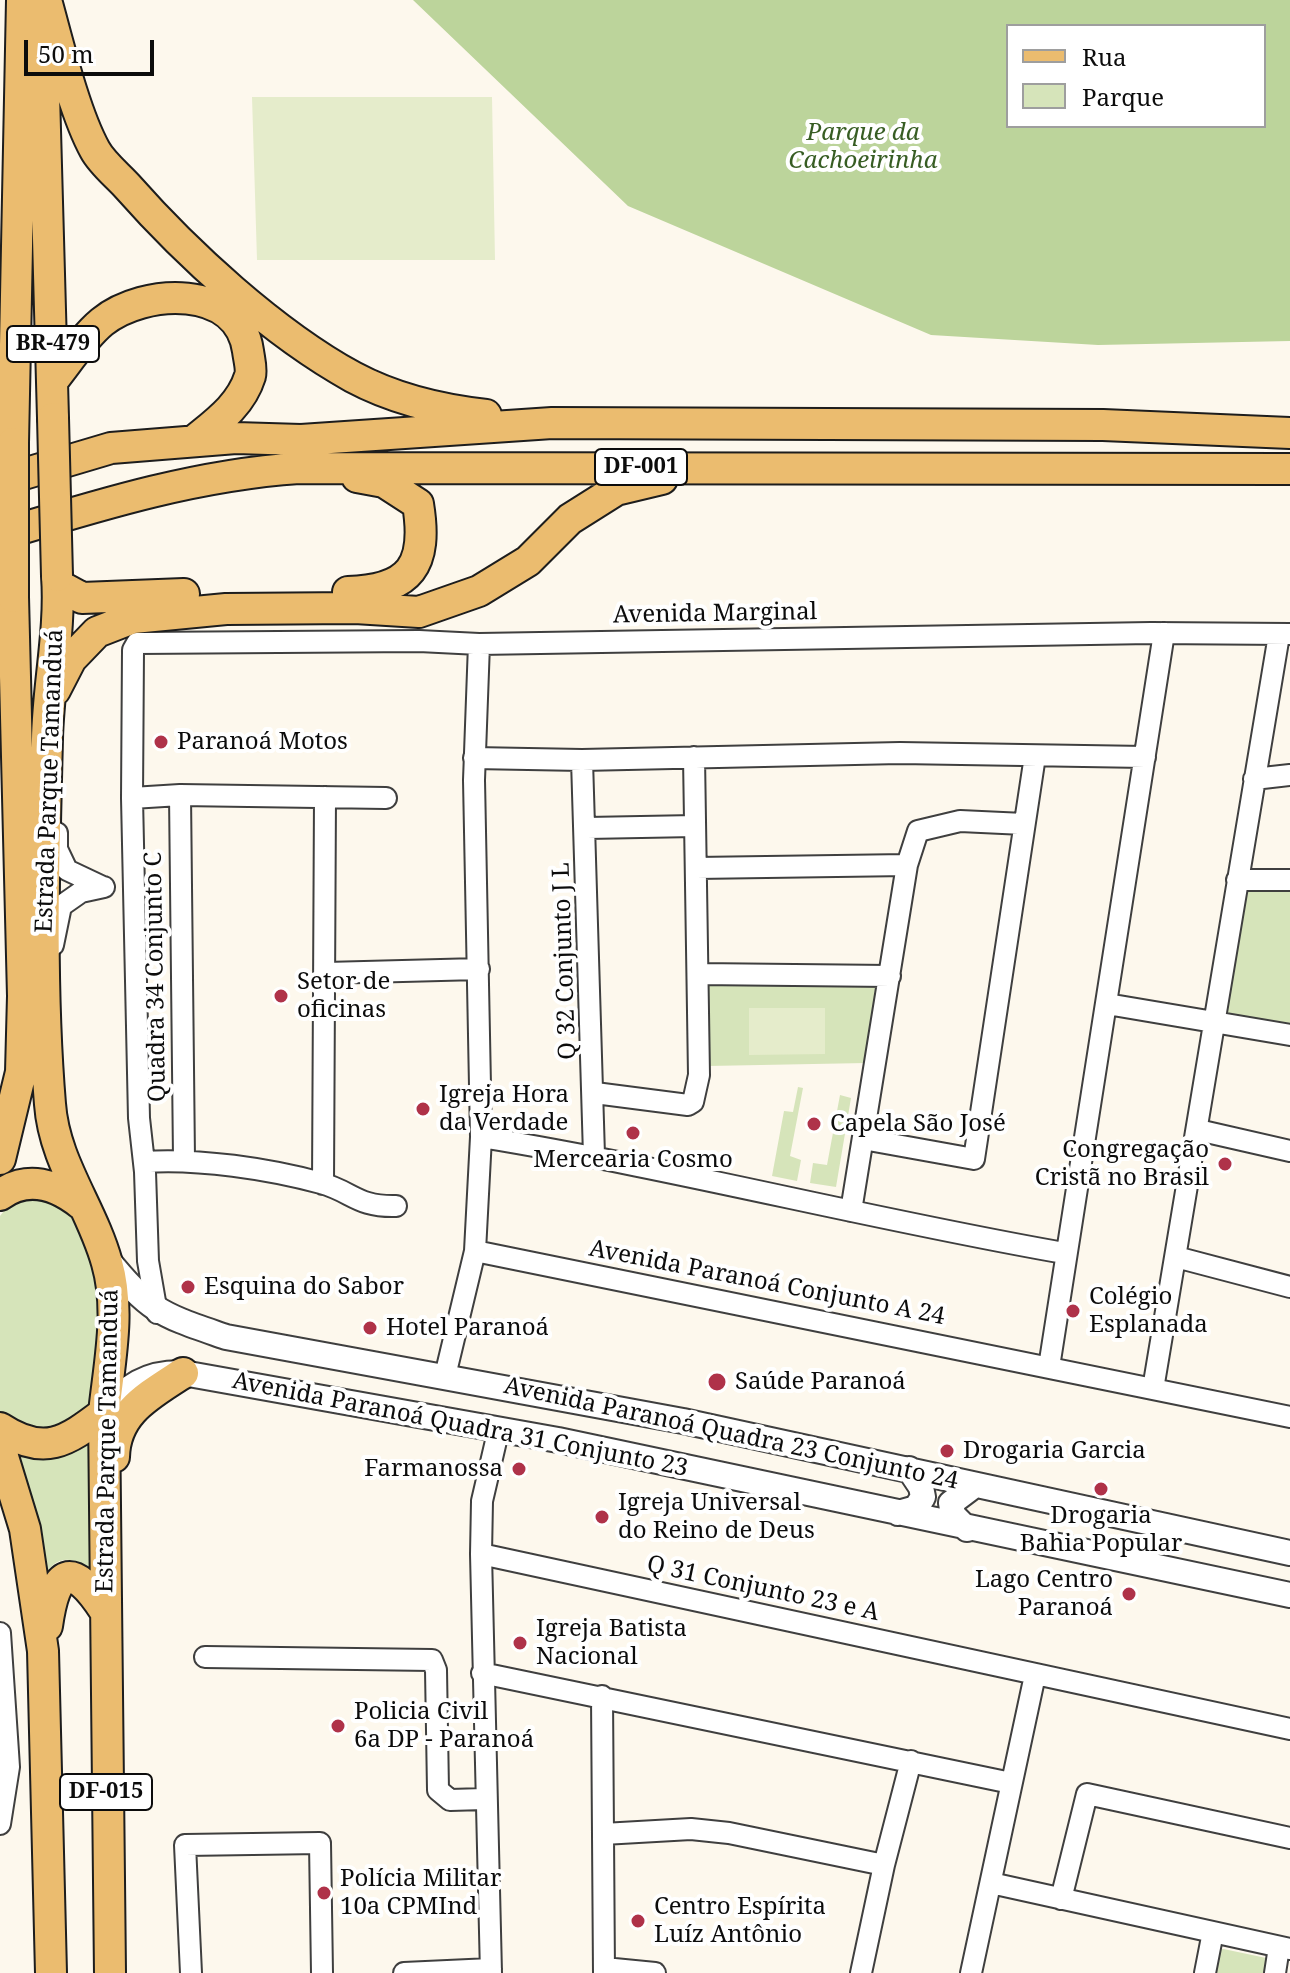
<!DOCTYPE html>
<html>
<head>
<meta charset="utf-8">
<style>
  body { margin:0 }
  #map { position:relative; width:1290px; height:1973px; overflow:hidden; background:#fdf8ed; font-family:"Noto Serif",serif }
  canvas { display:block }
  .legend { position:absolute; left:1006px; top:24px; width:260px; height:104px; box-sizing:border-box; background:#fff; border:2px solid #9e9e9e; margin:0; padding:10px 14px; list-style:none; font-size:24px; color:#0c0c0c }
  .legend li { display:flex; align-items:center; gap:16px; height:40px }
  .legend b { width:40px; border:2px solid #9e9e9e }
  .scale { position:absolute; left:24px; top:40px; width:130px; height:36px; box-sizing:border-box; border:4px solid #0c0c0c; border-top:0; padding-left:10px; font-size:24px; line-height:28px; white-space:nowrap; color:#0c0c0c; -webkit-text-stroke:6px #fff; paint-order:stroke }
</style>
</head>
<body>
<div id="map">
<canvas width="1290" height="1973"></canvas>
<ul class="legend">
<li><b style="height:10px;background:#ebbc6f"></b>Rua</li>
<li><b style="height:22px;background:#d6e4ba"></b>Parque</li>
</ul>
<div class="scale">50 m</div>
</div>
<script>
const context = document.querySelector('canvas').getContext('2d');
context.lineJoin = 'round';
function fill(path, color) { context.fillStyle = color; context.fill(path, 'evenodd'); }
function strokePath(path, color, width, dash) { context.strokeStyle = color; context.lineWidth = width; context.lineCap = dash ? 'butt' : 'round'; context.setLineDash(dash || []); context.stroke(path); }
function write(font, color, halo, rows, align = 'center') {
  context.font = font + ' "Noto Serif",serif'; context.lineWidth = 8; context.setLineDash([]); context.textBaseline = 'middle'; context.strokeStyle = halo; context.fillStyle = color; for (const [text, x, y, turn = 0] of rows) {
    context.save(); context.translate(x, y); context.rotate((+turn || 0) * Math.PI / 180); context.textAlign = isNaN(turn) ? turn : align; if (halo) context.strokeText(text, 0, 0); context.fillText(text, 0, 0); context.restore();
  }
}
fill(new Path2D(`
  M1240,878L1290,880V1023L1220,1013Z
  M707,982H876L866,1063L708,1066Z
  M798,1087L803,1088L790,1156L801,1160L797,1181L772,1176L784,1111L793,1112Z
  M840,1095L851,1098L836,1187L810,1183L813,1163L827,1165Z
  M17,1195L77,1206L103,1260L100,1408L54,1437L0,1419V1216Z
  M94,1429L93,1570C70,1555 55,1555 41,1581L11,1440Z
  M1214,1947L1271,1959L1268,1973H1209Z`), '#d6e4ba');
fill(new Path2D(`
  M413,0H1290V341L1098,345L931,335L628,206ZM1008,26H1264V126H1008Z`), '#bcd49b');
fill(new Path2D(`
  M252,97H492L495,260H257Z
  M749,1008H825V1054L749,1055Z`), '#e5eccb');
const minor = new Path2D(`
  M474,758L582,760L900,753L1145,757
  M582,760L594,1155
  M1254,779L1290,775
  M180,795L184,1159
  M132,798L180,795L386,798
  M587,828L695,826
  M57,833V849L67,870L103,887
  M696,868L907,865
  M1237,880H1290
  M53,945L61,906L81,892L104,887
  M326,973L479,969
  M698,974L890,976
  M1107,1004L1290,1035
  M595,1093L688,1105L693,1102L699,1075L694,757
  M1198,1130L1290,1151
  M481,1137C677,1169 869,1219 1064,1253
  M863,1139L974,1159L1035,756
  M144,1162C197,1158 270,1169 321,1183C353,1192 357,1207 396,1206
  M323,1184L325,797
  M851,1211L907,865L918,831L960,821L1024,824
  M475,1251L1290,1417
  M1176,1257L1290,1287
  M157,1313L148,1261L145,1172L139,1118L132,798L133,650L137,643L419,641L479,644L1151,633L1290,634
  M1049,1367L1164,633
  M445,1376L475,1251L481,1137L474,780L479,644
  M1153,1389L1279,635
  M481,1554L1290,1729
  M0,1633L9,1767L0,1824
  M205,1657L432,1660L436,1670L438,1790L450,1800L484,1799
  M482,1673L1011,1783
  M602,1696L604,1973
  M603,1834L691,1829L729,1833L884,1865
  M991,1883L1290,1949
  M1061,1899L1087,1794L1290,1838
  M604,1968L655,1973
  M191,1973L185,1845L320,1843L322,1973
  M404,1973L491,1969
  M491,1973L481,1554L482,1501L499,1428
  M861,1973L884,1865L911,1761
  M971,1973L1035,1675
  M1205,1973L1213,1932
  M1275,1973L1279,1947`);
const tertiary = new Path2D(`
  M107,1259C150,1313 163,1315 226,1337L683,1421L1290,1553
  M104,1413C126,1386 147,1372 183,1373L558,1440L1290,1595
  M898,1513L916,1508L923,1497L921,1487L909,1469
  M967,1529L953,1515L951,1503L975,1485`);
const primary = new Path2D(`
  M46,0C58,43 74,112 95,150C102,163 117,175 127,186C187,254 273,333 353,377C394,399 441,410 486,415
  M42,22L53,418
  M54,379C69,360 84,337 102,322C144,288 239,284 248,351C249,359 252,369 250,376C241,405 217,422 195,440
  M13,443L22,0
  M0,481L111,448L236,438L301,440L552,423L1103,425L1290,433
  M0,535C99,505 195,475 299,468L1290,469
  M57,576C61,629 48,686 47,739C44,860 40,983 50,1104C54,1162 92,1208 107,1263C121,1311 109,1364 104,1413L110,1973
  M58,585L82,598L184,594
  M348,592C411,590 428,565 418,504L384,482L357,477
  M55,690L71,659L97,632L133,618L226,609L355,608L419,612L479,591L528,561L570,519L616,490L662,479
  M0,1159L21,1072L23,996L13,597
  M0,1195C27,1175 56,1184 81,1204
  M0,1428C44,1457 66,1442 104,1413
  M0,1447L25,1529L43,1651L51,1973
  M114,1457C115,1412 150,1395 183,1373
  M47,1626C55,1569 71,1559 105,1611`);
strokePath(minor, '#3f3f3f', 24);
strokePath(tertiary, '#3f3f3f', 28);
strokePath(primary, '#1d1d1d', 34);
strokePath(minor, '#fff', 20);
strokePath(tertiary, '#fff', 24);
strokePath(primary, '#ebbc6f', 30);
const primaryBridge = new Path2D(`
  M53,418L57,576
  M13,443V597`);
strokePath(primaryBridge, '#1d1d1d', 34, []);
strokePath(primaryBridge, '#ebbc6f', 30);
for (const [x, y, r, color] of [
  [161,742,8,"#af3249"],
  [281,996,8,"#af3249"],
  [423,1109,8,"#af3249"],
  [814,1124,8,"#af3249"],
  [633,1133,8,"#af3249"],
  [1225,1164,8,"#af3249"],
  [188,1287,8,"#af3249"],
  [1073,1311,8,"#af3249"],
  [370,1328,8,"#af3249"],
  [717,1382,10,"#af3249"],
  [947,1451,8,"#af3249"],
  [519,1469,8,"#af3249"],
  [1101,1489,8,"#af3249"],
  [602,1517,8,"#af3249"],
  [1129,1594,8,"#af3249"],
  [520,1643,8,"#af3249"],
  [338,1726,8,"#af3249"],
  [324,1893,8,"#af3249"],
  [638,1921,8,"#af3249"]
]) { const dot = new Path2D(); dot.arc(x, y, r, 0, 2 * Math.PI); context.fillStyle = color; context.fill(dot); strokePath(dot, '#fff', 3); }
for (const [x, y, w] of [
  [53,344,92],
  [641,467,92],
  [106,1792,92]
]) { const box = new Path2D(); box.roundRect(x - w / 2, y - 18, w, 36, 6); context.fillStyle = '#fff'; context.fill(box); strokePath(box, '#0c0c0c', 2); }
write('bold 22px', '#0c0c0c', null, [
  ["BR-479",53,344],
  ["DF-001",641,467],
  ["DF-015",106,1792]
]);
write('italic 24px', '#375d23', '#fff', [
  ["Parque da",863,133],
  ["Cachoeirinha",863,161]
]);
write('24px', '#0c0c0c', '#fff', [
  ["Avenida Marginal",715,614,-1],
  ["Estrada Parque Tamanduá",50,781,-88],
  ["Q 32 Conjunto J L",565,961,-92],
  ["Quadra 34 Conjunto C",156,977,-91],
  ["Avenida Paranoá Conjunto A 24",767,1283,11],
  ["Avenida Paranoá Quadra 31 Conjunto 23",460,1425,11],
  ["Avenida Paranoá Quadra 23 Conjunto 24",731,1434,12],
  ["Estrada Parque Tamanduá",108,1441,-89],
  ["Q 31 Conjunto 23 e A",763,1589,12]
]);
write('24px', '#0c0c0c', '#fff', [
  ["Paranoá Motos",177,742],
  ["Setor de",297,982],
  ["oficinas",297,1010],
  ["Igreja Hora",439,1095],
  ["da Verdade",439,1123],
  ["Capela São José",830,1124],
  ["Congregação",1209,1150,"right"],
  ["Cristã no Brasil",1209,1178,"right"],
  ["Mercearia Cosmo",633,1160,"center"],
  ["Esquina do Sabor",204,1287],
  ["Colégio",1089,1297],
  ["Esplanada",1089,1325],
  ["Hotel Paranoá",386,1328],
  ["Saúde Paranoá",735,1382],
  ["Drogaria Garcia",963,1451],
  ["Farmanossa",503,1469,"right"],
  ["Igreja Universal",618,1503],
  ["do Reino de Deus",618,1531],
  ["Drogaria",1101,1516,"center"],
  ["Bahia Popular",1101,1544,"center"],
  ["Lago Centro",1113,1580,"right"],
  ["Paranoá",1113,1608,"right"],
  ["Igreja Batista",536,1629],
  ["Nacional",536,1657],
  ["Policia Civil",354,1712],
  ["6a DP - Paranoá",354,1740],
  ["Polícia Militar",340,1879],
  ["10a CPMInd",340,1907],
  ["Centro Espírita",654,1907],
  ["Luíz Antônio",654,1935]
], 'left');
</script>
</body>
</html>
